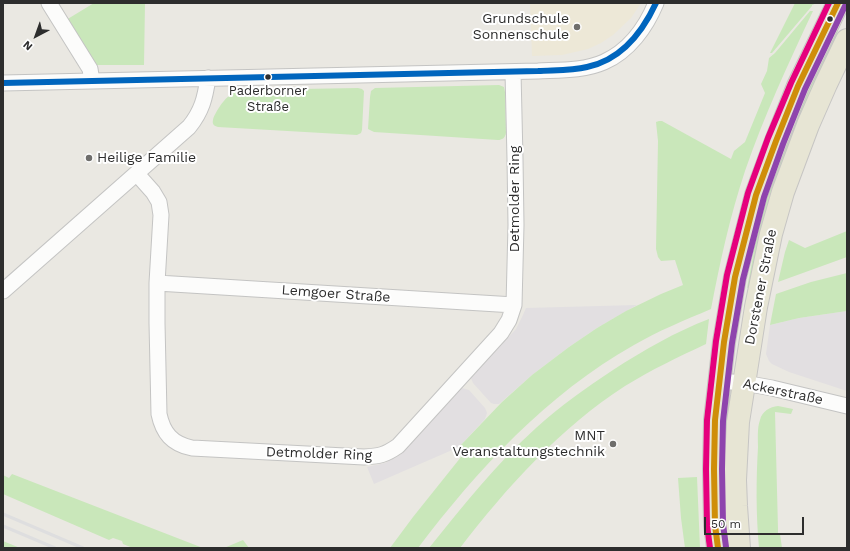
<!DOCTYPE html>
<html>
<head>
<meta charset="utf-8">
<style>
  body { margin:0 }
  #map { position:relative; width:850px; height:551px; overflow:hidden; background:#eae8e2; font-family:"Work Sans",sans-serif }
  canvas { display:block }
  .frame { position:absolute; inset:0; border:4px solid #2d2d2d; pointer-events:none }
  .north { position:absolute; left:16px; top:16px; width:40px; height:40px; -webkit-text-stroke:3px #fff; paint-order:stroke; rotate:221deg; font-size:11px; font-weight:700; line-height:16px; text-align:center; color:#2d2d2d }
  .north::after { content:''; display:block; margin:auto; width:14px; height:18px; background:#2d2d2d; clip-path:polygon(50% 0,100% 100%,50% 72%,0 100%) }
  .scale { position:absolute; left:704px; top:517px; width:100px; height:18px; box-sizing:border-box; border:2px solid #2d2d2d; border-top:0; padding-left:5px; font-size:12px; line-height:14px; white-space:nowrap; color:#2d2d2d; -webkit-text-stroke:3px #fff; paint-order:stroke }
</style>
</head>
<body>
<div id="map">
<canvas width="850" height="551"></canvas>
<div class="frame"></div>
<div class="north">N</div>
<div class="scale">50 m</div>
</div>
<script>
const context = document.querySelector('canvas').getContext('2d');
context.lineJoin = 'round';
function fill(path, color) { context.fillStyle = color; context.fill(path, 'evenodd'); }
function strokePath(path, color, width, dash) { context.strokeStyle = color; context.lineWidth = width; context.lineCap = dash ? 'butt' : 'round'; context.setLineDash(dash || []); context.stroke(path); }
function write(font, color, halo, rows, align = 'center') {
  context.font = font + ' "Work Sans",sans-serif'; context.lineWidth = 4; context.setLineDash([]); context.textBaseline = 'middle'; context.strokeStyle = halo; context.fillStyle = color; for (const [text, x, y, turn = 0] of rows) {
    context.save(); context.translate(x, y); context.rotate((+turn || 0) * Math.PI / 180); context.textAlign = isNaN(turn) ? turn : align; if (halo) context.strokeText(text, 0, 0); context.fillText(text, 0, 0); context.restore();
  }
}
fill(new Path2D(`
  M637,305L597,328L569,347L532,375L499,404H494L491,403L473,383L471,378L516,329L523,315L526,308Z
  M847,311V391L789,372L772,364L769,361L766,354L770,325L799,318Z
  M462,388L469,390L485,408L487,413L485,419L459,447L374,484L367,467L385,463L400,455Z`), '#e2dfe1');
fill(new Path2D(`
  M530,3H641L631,18L613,35L601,43L588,49L562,55L532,56Z`), '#ede8d7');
fill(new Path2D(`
  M94,3H145L144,65H94L66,20Z
  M795,3H817L812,5V6L772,53H770Z
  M847,3V10L839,28L831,51L752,286L747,288L762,209L791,125Z
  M810,11H813C788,64 764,116 745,171C730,216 720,262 711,309C685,320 658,331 634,345C547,394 478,469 418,548H390L413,517L461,457L459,447L502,402L532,375L569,347L597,328L626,311L661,294L683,285L675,260L661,261L658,257L656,249L658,141L656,122L659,121H662L731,159L734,151L745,142L765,93L761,84L767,71L769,58L775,53Z
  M499,85L504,87L505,92L506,133C505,138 502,140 498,140L374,132L368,129L370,97L371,91L375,88Z
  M358,88L362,89L364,91L362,130L361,133L357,135L218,127C214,126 212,124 213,120C214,114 224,99 229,96C233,92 238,91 244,90Z
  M847,231V257L778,282L785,252L789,240L805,248Z
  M847,273V311L799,318L770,325L776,294L811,282Z
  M709,319L706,344C678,357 651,370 625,386C561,427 506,488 460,548H429C463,506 496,464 536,428C560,406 586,388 613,370C644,350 675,332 709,319Z
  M778,406L793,409L791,414L775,412L778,529V534H780L782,548H759C756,514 756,481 758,447C758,439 757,428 760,420C762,411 770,407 778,406Z
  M12,474L203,548H133L123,544L122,541L113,538L109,540L3,494V475L9,478Z
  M697,477L700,548H685L681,518L678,478Z
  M243,540L249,548H224Z
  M3,541L20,548H3Z`), '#c9e7ba');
const street = new Path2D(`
  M49,3L90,69L92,81
  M3,83L538,71C559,70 584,71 604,62C629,51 646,27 656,3
  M137,174L153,192L159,202L161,215L157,283V323L159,414C163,433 172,444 192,448L364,457C380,456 385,455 398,446L501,333L509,320L514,305L516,225L515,159L513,72
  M157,283L514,305
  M3,291L189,127C202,111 205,98 208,78
  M719,381L744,383L772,388L847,406`);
const primary = new Path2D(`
  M718,548L715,525L714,469L715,420L724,342L735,277L756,195L776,141L798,86L838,3
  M739,548L736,506L735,480L738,422L756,307L771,234L783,192L808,125L826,84L847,40`);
strokePath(street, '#c4c4c3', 17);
strokePath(primary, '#c6c5c3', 24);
strokePath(street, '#fcfcfb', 15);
strokePath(primary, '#e7e5d4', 22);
strokePath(new Path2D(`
  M3,514L83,548
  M3,526L55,548`), '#dededf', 3);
strokePath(new Path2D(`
  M3,83L538,71C554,70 571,71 587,67C621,60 642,33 656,3`), '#0065bd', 6);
strokePath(new Path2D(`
  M718,548L715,525L714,469L715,420L724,342L735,277L756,195L776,141L798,86L838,3`), '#cf8e09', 6);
strokePath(new Path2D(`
  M726,547L723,524L722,469L723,421L732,343L743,279L764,197L783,144L805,89L845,6`), '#8e44ad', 6);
strokePath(new Path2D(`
  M710,548L707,525L706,469L707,420L716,341L727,275L748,193L768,138L791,83L829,3`), '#e5007d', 6);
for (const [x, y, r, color] of [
  [830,19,3.5,"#2d2d2d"],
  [577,27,4,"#6f6e6c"],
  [268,77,3.5,"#2d2d2d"],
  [89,158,4,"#6f6e6c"],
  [613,444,4,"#6f6e6c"]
]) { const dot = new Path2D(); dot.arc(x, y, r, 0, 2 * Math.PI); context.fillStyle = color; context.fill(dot); strokePath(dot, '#fff', 1.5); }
write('13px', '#2d2d2d', '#fff', [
  ["Paderborner",268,91],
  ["Straße",268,107]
]);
write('14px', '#2d2d2d', '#fff', [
  ["Grundschule",569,19],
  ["Sonnenschule",569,35],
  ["Heilige Familie",97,158,"left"],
  ["MNT",605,436],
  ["Veranstaltungstechnik",605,452]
], 'right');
write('14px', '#2d2d2d', '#fff', [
  ["Detmolder Ring",515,199,-90],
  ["Dorstener Straße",761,287,-79],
  ["Lemgoer Straße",336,294,4],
  ["Ackerstraße",783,392,12],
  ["Detmolder Ring",319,454,2]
]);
</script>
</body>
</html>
